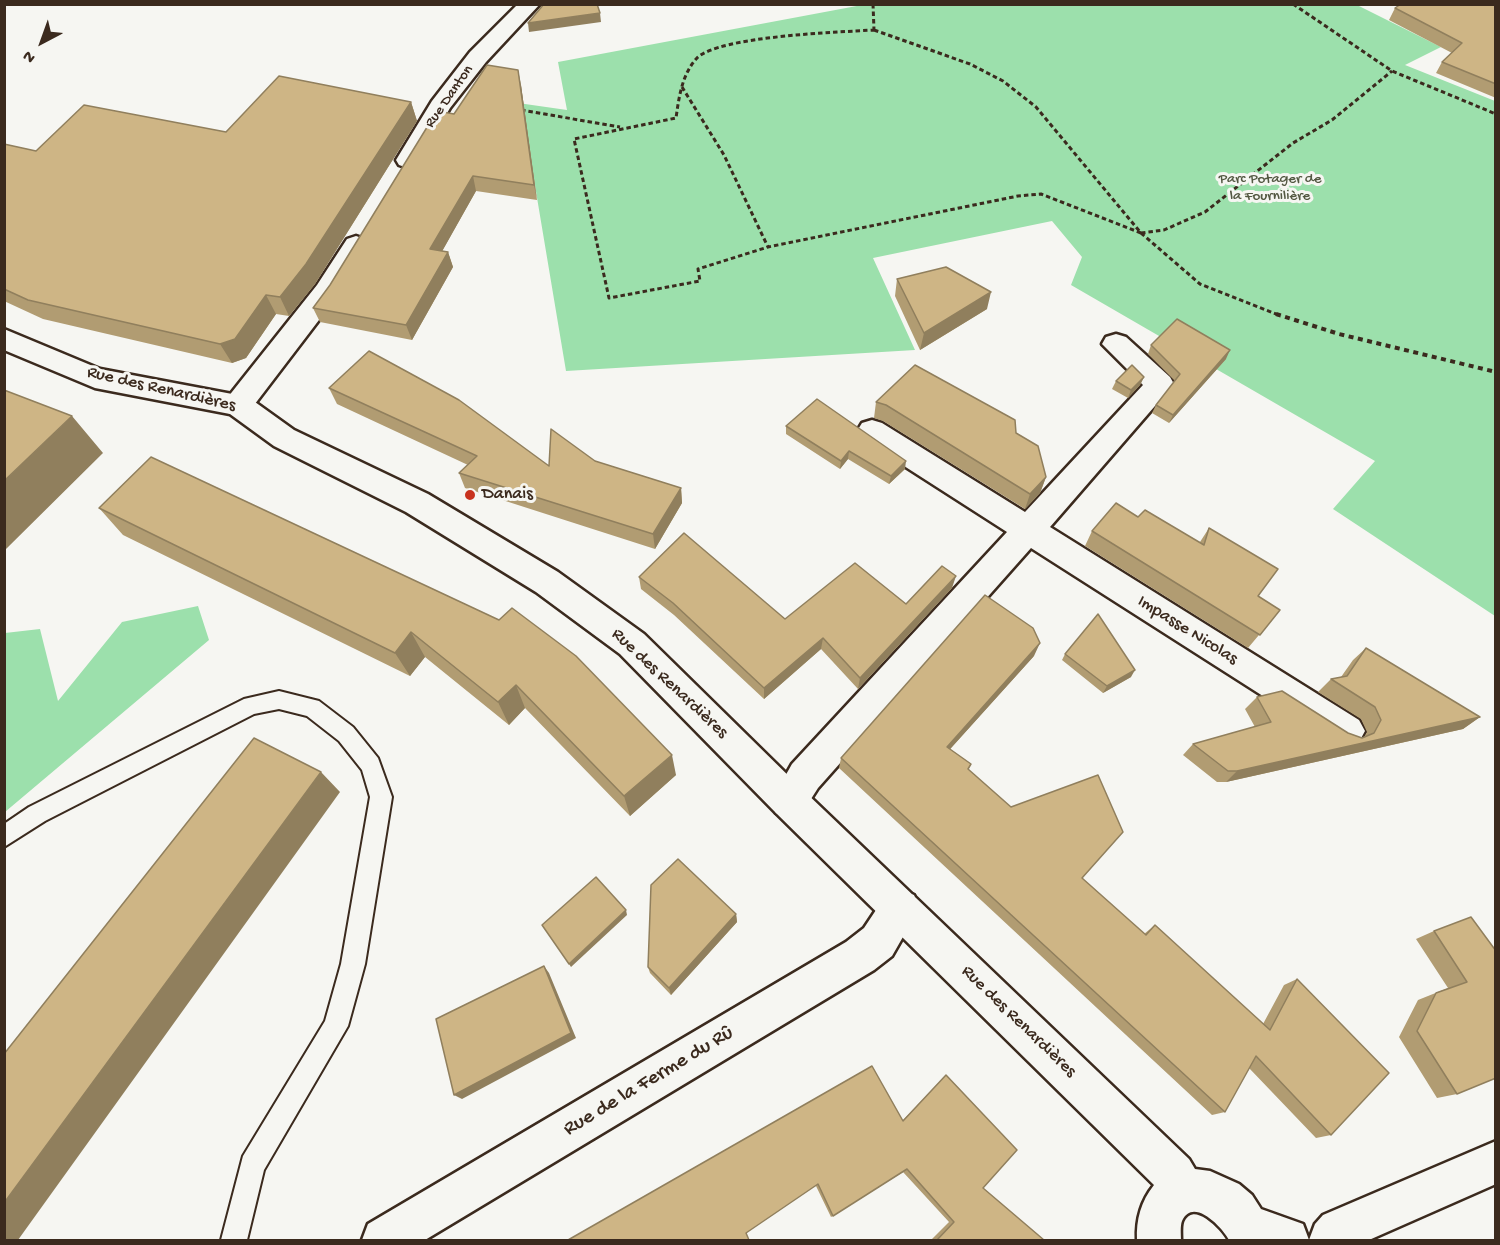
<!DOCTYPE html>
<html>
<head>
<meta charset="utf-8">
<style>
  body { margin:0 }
  #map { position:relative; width:1500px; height:1245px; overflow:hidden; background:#f6f6f2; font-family:"Gochi Hand",sans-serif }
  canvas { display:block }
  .frame { position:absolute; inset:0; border:6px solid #3b2a1e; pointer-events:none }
  .north { position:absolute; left:12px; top:12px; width:60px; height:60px; -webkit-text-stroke:4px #f6f6f2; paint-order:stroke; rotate:221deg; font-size:16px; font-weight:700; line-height:24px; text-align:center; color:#3b2a1e }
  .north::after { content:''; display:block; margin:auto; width:21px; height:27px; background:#3b2a1e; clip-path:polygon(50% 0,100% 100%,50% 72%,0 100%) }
</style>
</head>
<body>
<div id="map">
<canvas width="1500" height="1245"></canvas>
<div class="frame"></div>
<div class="north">N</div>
</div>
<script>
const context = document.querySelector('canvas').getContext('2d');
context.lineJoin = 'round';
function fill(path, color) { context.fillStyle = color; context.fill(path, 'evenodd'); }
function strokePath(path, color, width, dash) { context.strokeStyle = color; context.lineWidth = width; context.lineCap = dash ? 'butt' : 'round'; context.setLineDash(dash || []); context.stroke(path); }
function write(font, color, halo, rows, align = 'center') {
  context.font = font + ' "Gochi Hand",sans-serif'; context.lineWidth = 6; context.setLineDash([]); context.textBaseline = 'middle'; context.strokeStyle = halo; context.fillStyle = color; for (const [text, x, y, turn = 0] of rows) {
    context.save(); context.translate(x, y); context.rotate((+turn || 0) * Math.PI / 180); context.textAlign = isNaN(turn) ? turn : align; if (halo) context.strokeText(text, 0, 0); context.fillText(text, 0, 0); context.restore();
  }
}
fill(new Path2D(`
  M862,5H1357L1441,47L1405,65L1495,101V616L1333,509L1375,461L1071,285L1082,257L1052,221L873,258L915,350L566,371L523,114L476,97L567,110L558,62Z
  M198,606L209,640L5,812V633L40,629L58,701L122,622Z`), '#9ce0ac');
const service = new Path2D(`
  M279,691L319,701L353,727L378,758L392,797L365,964L348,1026L264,1170L247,1240H221L243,1156L325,1021L341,964L370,797L362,770L339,741L307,716L279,709L254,714L45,821L4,847V824L29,807L244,699Z`);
const minor = new Path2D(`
  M518,4H540L486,62L450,108L417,165L408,168L399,165L396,160L432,101L470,52Z
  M356,236L365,239L369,245L335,299L248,413L238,416L228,413L224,405L228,397L317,285L347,239Z
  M1116,334L1126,337L1170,377L1174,384L1050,527L1359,720L1365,731L1359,742L1347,747L1335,742L1031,548L818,788L802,813L789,818L776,813L771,801L792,764L1007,532L862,439L857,431L862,423L872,420L882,423L1025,512L1143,385L1102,344L1106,337Z
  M900,890L914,895L919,909L892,956L874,970L425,1240H362L368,1224L846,942L864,928L886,895Z
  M1496,1141V1184L1369,1240H1309L1315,1224L1323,1215Z`);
const tertiary = new Path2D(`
  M4,329L100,369L248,397L294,430L428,494L558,572L644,634L802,789L1189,1159L1195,1169L1210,1171L1239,1184L1252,1195L1261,1209L1303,1224L1309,1240H1229C1223,1228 1193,1196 1182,1221C1180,1226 1181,1235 1181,1240H1137C1136,1220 1141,1201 1154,1185L776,813L620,654L536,592L406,512L274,446L230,414L95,388L4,350Z`);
strokePath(service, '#3b2a1e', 4);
strokePath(minor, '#3b2a1e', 5);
strokePath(tertiary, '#3b2a1e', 5);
strokePath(new Path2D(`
  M873,4L874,30
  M1293,4L1392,71L1496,114
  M874,30L970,64L1003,81L1036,107L1141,233L1041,194L1018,196L768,247L698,269L700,281L609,298L574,139L676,118C679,97 682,74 697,58C719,36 840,32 874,30Z
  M682,87L724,155L768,247
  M521,110L620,127
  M1141,233L1200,284L1281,316
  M1141,233L1164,230L1205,212L1293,143L1332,120L1392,71`), '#3b2a1e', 3, [4.5, 3]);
strokePath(new Path2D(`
  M1276,314L1339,334L1496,372`), '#3b2a1e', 4, [5, 4.5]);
fill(service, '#f6f6f2');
fill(minor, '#f6f6f2');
fill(tertiary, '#f6f6f2');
fill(new Path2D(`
  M1496,4V98L1436,73L1442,62L1452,53L1389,20L1395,8Z
  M521,85L537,200L476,191L442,251L448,252L453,267L412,340L320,322L313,308L330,285Z
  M411,102L417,121L315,284L289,316L276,314L246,358L232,363L43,319L4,301V144L36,151L226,132Z
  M897,279L987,309L920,350L895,296Z
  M1151,345L1226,359L1169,423L1152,413L1156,405L1175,381L1148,354Z
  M1144,377L1140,385L1128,398L1112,389L1116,381Z
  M329,388L549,466L595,461L681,488L682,503L655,549L465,488L459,473L468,465L337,404Z
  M876,402L1016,433L1046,477L1040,493L1025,509L883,421L874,418Z
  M786,426L905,469L889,484L848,459L840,469L786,434Z
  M151,457L676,775L630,816L525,708L509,725L425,657L410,676L123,535L99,508Z
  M1209,528L1258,596L1280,610L1248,648L1085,546L1092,531L1200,542Z
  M639,577L785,619L906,604L952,588L858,689L821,649L764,699L674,615L641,589Z
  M1366,648L1480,717L1463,729L1226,782H1217L1183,755L1193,744L1255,727L1245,709L1257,697L1348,733L1362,738L1364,737L1367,732L1361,719L1318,692L1331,679L1341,677L1353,660Z
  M1065,654L1131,677L1103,693L1062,660Z
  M1034,656L950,749L971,764L968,770L1082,878L1144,934L1155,925L1263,1024L1284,985L1297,979L1331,1135L1316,1138L1249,1068L1225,1112L1212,1115L839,768L841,758Z
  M736,914L737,922L671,995L650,973L648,967Z
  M1434,931L1496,951L1457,1094L1437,1098L1399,1037L1418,1000L1448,988L1416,939Z
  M946,1075L983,1188L1044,1240H931L949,1222L903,1172L831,1217L816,1186L568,1240L903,1120Z`), '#b19c72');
fill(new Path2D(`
  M600,13L601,22L529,32L528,23Z
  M518,70L521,85L537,200L534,185Z
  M411,102L417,121L315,284L289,316L280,297Z
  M473,176L476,191L435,264L430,249Z
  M448,252L453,267L412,340L406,325Z
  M991,292L987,309L920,350L924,333Z
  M266,295L276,314L246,358L232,363L220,344Z
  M1230,350L1226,359L1169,423L1173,415Z
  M1144,377L1140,385L1128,398L1131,390Z
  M72,416L103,453L4,551V481Z
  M849,451L848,459L840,469L841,461Z
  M906,461L905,469L889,484L891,476Z
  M1046,477L1040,493L1025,509L1030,494Z
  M681,488L682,503L655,549L653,534Z
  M956,576L952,588L858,689L860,678Z
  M411,632L425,657L410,676L395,653Z
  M823,638L821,649L764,699V688Z
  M1040,643L1034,656L943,757L947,747Z
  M1135,670L1131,677L1103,693L1107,686Z
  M516,685L525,708L509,725L498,702Z
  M1480,717L1463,729L1226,782L1237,771Z
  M672,755L676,775L630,816L624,796Z
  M321,772L340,792L18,1240H4V1203Z
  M626,910L627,915L571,967L569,964Z
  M736,914L737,922L671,995L669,988Z
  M544,966L549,973L576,1038L462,1099L454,1095Z`), '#907f5d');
const building = new Path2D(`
  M544,4H597L600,13L528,23Z
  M1401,4H1496V84L1442,62L1462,43L1395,8Z
  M487,65L518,70L534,185L473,176L430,249L448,252L406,325L313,308L330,285L437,111L454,114Z
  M279,76L411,102L306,264L280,297L266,295L235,339L220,344L28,300L4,289V144L36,151L84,105L226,132Z
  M946,267L991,292L924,333L897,279Z
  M1177,319L1230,350L1173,415L1156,405L1180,374L1151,345Z
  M369,351L459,400L549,466L551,429L595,461L681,488L653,534L459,473L477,456L329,388Z
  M915,365L1015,420L1016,433L1038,446L1046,477L1030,494L886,405L876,402Z
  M1132,365L1144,377L1131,390L1116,381Z
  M4,390L72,416L4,481Z
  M817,399L906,461L891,476L849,451L841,461L786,426Z
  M151,457L499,620L512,608L576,656L672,755L624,796L516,685L498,702L411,632L395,653L99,508Z
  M1116,503L1138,517L1145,510L1204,545L1209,528L1278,569L1258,596L1280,610L1260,635L1092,531Z
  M684,533L785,619L855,563L906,604L942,566L956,576L860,678L823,638L764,688L673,603L639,577Z
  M985,595L1033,628L1040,643L947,747L971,764L968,769L1011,807L1098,775L1123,832L1082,878L1146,935L1155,925L1270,1030L1297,979L1389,1073L1331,1135L1256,1056L1225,1112L841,758Z
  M1098,614L1135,670L1107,686L1065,654Z
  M1366,648L1480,717L1237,771H1228L1193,744L1271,722L1257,697L1282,691L1348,733L1362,738L1374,733L1381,720L1375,707L1331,679L1347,676Z
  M254,738L321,772L4,1203V1054Z
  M678,859L736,914L669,988L648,967L651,885Z
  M596,877L626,910L569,964L542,925Z
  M1471,917L1496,951V1078L1457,1094L1417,1031L1436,993L1467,982L1434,931Z
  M544,966L571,1033L454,1095L436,1019Z
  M872,1066L903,1121L946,1075L1017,1150L983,1188L1044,1240H937L954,1222L907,1169L833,1216L818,1184L746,1233L749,1240H568Z`);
fill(building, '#ceb585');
strokePath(building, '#907f5d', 1.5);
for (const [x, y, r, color] of [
  [470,495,6,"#c8321e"]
]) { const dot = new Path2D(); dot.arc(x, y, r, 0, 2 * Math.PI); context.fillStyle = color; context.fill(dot); strokePath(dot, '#f6f6f2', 2); }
write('15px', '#3b2a1e', '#f6f6f2', [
  ["Rue Danton",450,97,-55]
]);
write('15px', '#535842', '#f6f6f2', [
  ["Parc Potager de",1270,180],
  ["la Fournilière",1270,197]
]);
write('18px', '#3b2a1e', '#f6f6f2', [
  ["Rue des Renardières",161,390,13],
  ["Impasse Nicolas",1187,631,32],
  ["Rue des Renardières",669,684,43],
  ["Rue des Renardières",1018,1022,44]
]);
write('18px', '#3b2a1e', '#f6f6f2', [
  ["Danais",482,495]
], 'left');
write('21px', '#3b2a1e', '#f6f6f2', [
  ["Rue de la Ferme du Rû",649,1082,-31]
]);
</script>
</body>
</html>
